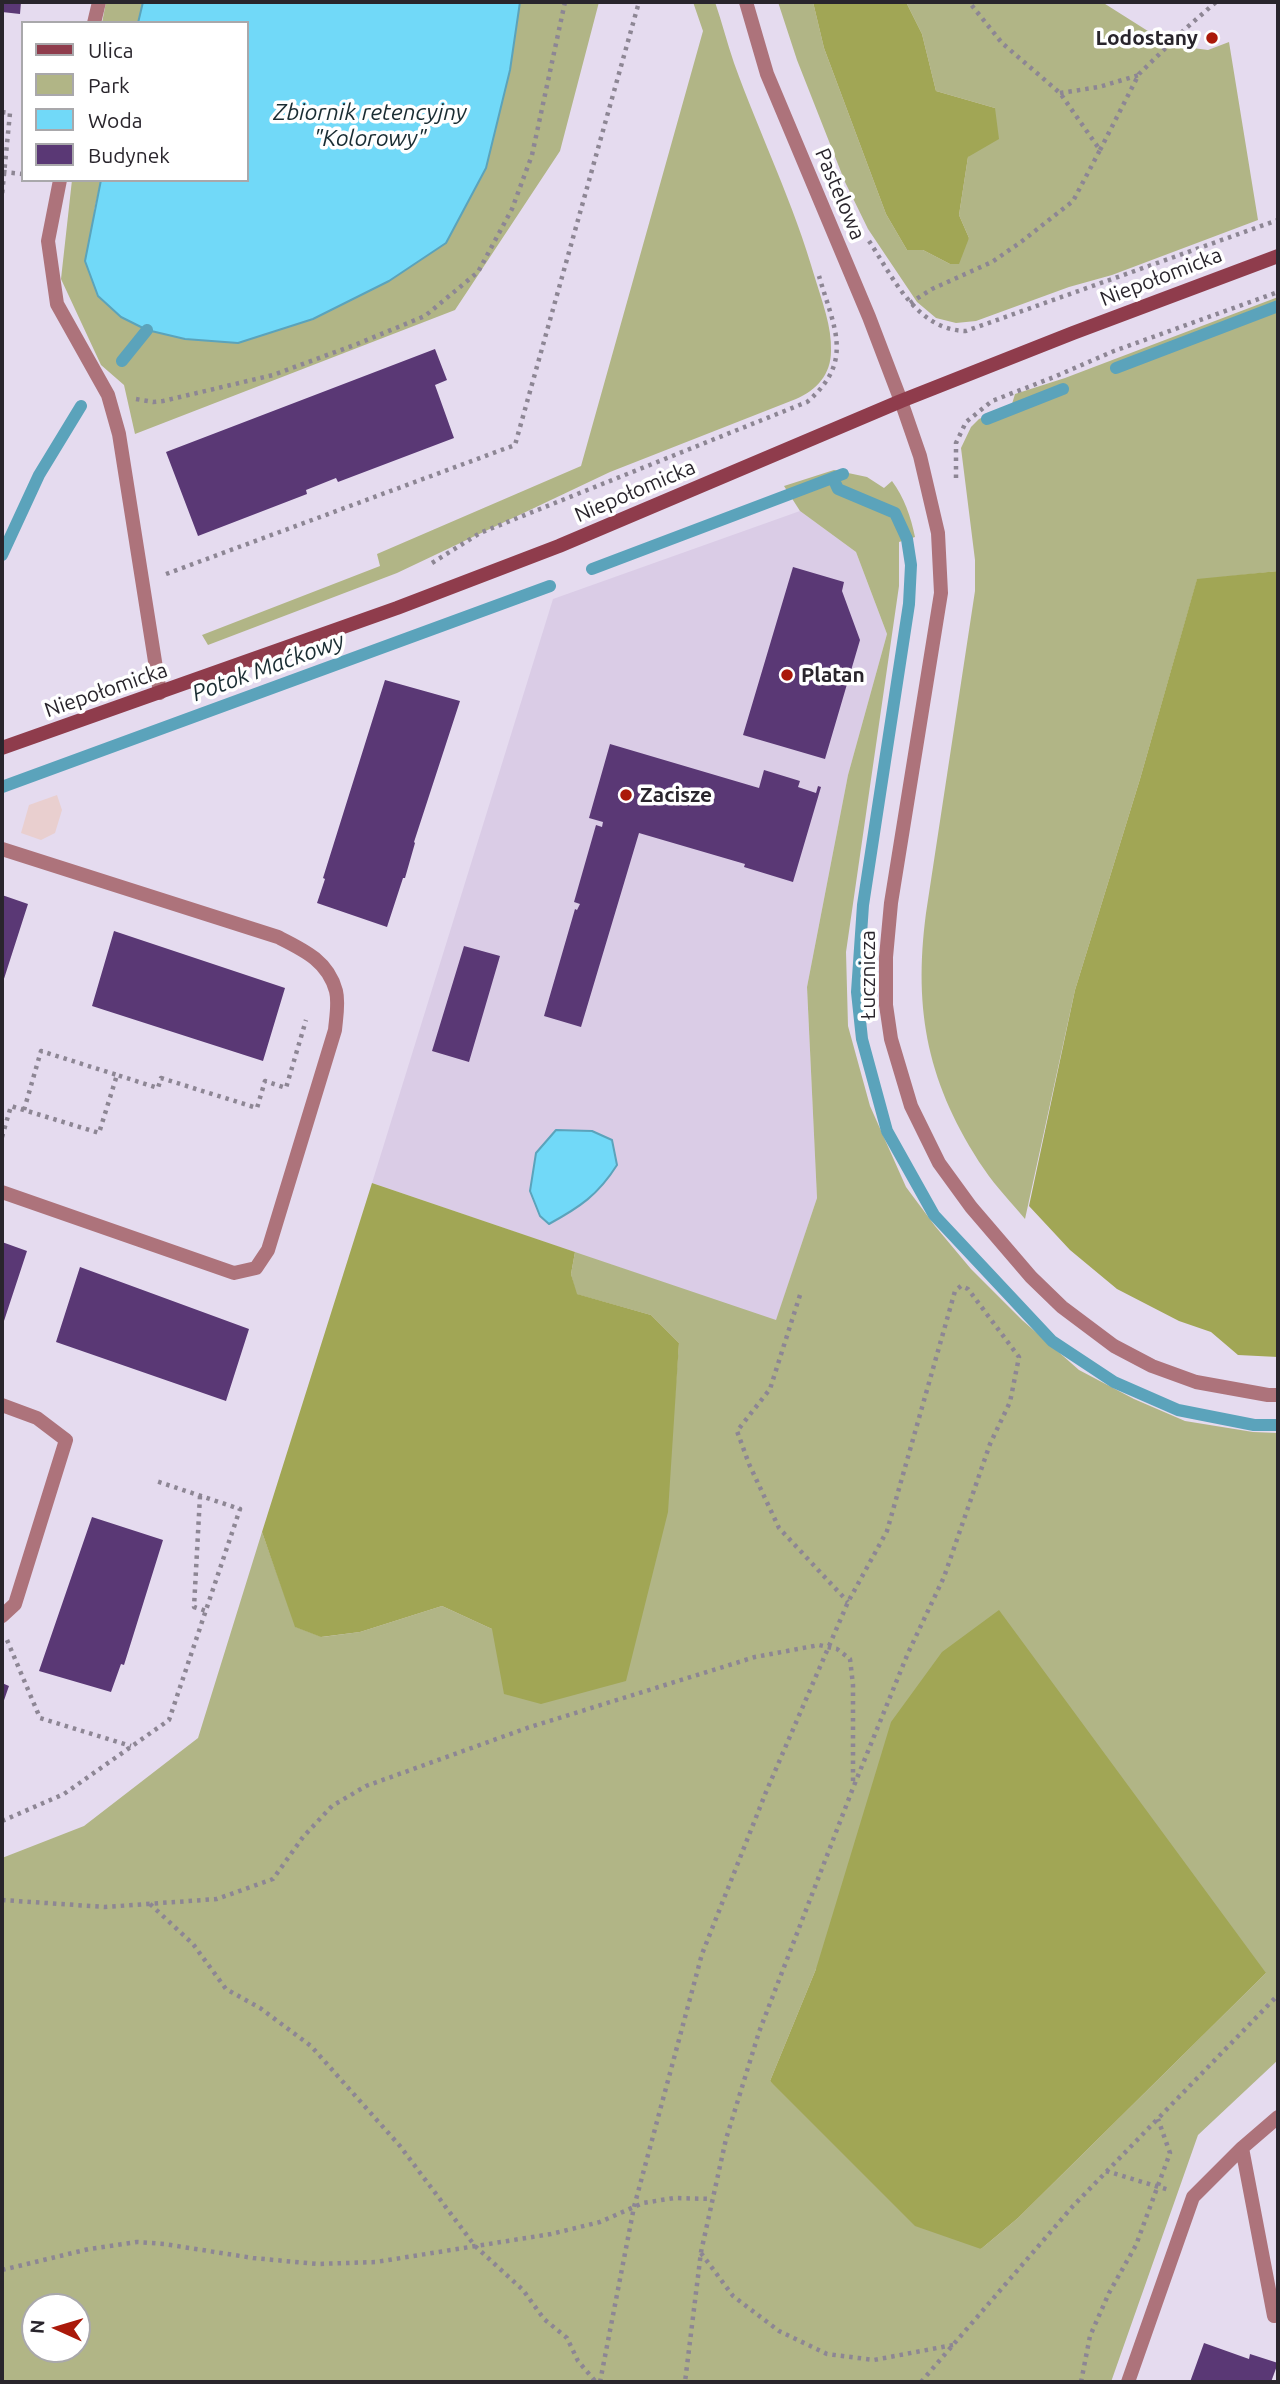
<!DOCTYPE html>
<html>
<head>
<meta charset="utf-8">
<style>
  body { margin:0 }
  #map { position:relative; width:1280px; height:2384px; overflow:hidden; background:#e5dbef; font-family:Ubuntu,sans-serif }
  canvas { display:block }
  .frame { position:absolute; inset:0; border:4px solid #29252c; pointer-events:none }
  .legend { position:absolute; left:21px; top:21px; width:228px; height:161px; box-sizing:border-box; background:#fff; border:2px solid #a9a8ab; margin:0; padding:9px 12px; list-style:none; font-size:21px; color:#29252c }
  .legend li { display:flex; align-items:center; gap:14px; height:35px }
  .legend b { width:35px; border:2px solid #a9a8ab }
  .north { position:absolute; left:21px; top:2293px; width:70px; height:70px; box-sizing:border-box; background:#fff; border:2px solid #a9a8ab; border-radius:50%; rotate:274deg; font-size:19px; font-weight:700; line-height:28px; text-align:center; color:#29252c }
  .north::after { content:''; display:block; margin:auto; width:24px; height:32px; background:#aa190a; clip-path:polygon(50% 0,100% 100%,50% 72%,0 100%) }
</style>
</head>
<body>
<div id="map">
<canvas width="1280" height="2384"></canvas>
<div class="frame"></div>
<ul class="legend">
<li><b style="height:9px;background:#8f3c4c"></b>Ulica</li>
<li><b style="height:19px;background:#b1b586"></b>Park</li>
<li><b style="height:19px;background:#71d9f8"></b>Woda</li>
<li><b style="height:19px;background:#5a3875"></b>Budynek</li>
</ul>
<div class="north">N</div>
</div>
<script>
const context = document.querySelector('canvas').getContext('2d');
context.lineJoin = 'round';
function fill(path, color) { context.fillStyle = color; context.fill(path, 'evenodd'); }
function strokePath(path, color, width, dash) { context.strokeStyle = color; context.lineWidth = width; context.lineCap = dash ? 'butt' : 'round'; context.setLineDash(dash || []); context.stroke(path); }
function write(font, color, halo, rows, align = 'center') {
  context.font = font + ' Ubuntu,sans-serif'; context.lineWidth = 7; context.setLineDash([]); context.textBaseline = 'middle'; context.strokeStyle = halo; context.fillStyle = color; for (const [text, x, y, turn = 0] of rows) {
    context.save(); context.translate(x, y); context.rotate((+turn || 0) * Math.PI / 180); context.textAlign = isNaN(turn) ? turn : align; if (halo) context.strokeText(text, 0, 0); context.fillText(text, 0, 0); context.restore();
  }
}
fill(new Path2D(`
  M800,511L856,552L887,634L848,775L807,987L817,1198L776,1321L372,1183L553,599Z`), '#dacce6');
fill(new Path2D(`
  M57,795L62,810L55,833L41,840L21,833L29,805Z`), '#e9cfcf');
fill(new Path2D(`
  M106,2H143L138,23H102Z
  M520,2H599L560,151L455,310L135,434L124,385L101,365L61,279L72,180H101L94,211L313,319L389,281L446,243L510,70Z
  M693,2H715C722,22 727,43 734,63C760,135 794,204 815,278C822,301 832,327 831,351C831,374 817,390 796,399L610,472L397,573L208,645L202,635L380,566L377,554L581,466L703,31Z
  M778,2H813L824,48L886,214L907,250H923L950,264L969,238L959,215L968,157L995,108L936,91L922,34L906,2H1102L1170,45L1208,50L1229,42L1258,220L1112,275L1069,287L976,321L956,323L936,318L917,302L868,229L845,182L797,60Z
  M1278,297V571L1197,580L1140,779L1075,990L1025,1219C1012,1203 996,1187 984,1169C928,1085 913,1012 926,913L975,591V560L961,448L971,427L979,419L1012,404L1015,394L1065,378Z
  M834,470L867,477L884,488L892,481C904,497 911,517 915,537L899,542V586L846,952L848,1026L870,1106L906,1187L935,1226L971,1269L1022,1320L1079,1370L1134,1399L1185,1421L1253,1432L1278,1433V2060L1198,2135L1111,2382H2V1858L84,1826L198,1738L262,1532L296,1627L322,1637L360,1632L442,1606L492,1629L674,1407L679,1343L651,1315L576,1294L571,1274L575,1252L776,1320L817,1198L807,987L848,775L887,634L856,552L800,511L784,486ZM816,1969L1266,1973L1018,2218L981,2249L770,2081ZM35,2307H77V2349H35Z`), '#b1b586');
fill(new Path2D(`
  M813,2H906L922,34L936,91L995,108L999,139L968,157L959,215L969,238L959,264H950L923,250H907L886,214L824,48Z
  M1278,571V1357L1238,1355L1211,1332L1179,1321L1117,1289L1070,1250L1029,1206L1075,990L1140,779L1197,579Z
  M372,1183L575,1252L571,1274L577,1294L651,1315L679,1343L668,1512L626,1681L541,1704L504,1694L492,1629L442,1606L360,1632L321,1637L295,1627L262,1532Z
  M999,1610L1266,1973L1018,2218L981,2249L915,2226L770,2081L816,1969L891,1722L942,1652Z`), '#a1a655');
const water = new Path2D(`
  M143,2H520L510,70L486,168L446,243L389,281L313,319L238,343L185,339L147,330L121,317L98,296L85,261L101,180H247V23H138Z
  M556,1130L592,1131L612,1140L617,1165C598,1195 580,1207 549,1224L540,1216L530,1191L536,1153Z`);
fill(water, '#71d9f8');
strokePath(water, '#5ba3bb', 2);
strokePath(new Path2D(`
  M122,361L147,330
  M1116,368L1278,306
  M987,419L1063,389
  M833,478L838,489L895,513L907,539L911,565L909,604L863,905L857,992L862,1039L887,1131L934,1215L1052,1341L1114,1382L1178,1410L1254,1425H1278
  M2,555L39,475L81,406
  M592,569L843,474
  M2,787L550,586`), '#5ba3bb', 12);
fill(new Path2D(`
  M2,2H21L20,14L2,12Z
  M435,349L447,380L435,385L454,438L338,482L336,478L306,490L307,494L198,536L166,452Z
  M793,567L844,582L842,591L860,640L825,759L743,735Z
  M385,680L460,701L414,842L415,843L405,878H403L387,927L317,903L325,879L323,878Z
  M610,744L759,788L764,770L800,781L798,787L816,793L818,786L821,787L793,882L744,867L745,864L639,833L581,1027L544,1016L575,909L577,910L580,904L574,902L596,825L602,827L603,822L589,818Z
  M2,895L28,904L2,985Z
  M114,931L285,988L263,1061L92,1006Z
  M464,946L500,956L469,1062L432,1051Z
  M2,1242L27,1251L2,1327Z
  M80,1267L249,1329L226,1401L56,1342Z
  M92,1517L163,1540L124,1665L121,1664L111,1692L39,1671Z
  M2,1683L9,1686L2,1706Z
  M1204,2343L1249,2359L1250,2354L1278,2363L1271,2382H1190Z`), '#5a3875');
strokePath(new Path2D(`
  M1060,93L1099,87L1139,75
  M2,112L10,113L2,195
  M1100,150L1139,74L1184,30L1216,2
  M3,172L23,174
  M869,241C893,277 916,330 966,331L1278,220
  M910,303L932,289L992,262L1021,242L1073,201L1100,150L1060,93L1002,43L969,2
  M136,399L153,402L163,401L273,375L357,344L425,316L478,272L512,209L532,155L565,2
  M956,478V443L966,422L992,401L1054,377L1114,351L1278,292
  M432,563L480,533L807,402C855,361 834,328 819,276
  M166,574L515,445L639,2
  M24,1110L41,1051L117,1075
  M2,1137L11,1106L99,1133L117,1075L158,1088L161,1078L257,1108L265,1081L286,1088L306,1020
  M800,1295L770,1389L737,1431L749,1464L779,1528L848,1602
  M200,1496L194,1607L206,1611
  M7,1640L40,1718L131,1746
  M2,1821L64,1794L169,1720L240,1509L156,1481
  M2,1900L105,1907L217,1899L273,1879L303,1837L332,1806L366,1786L527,1728L755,1657L819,1645L837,1649L850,1659L853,1685V1785
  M150,1904L193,1944L226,1989L260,2008L311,2046L400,2146L475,2246L523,2290L544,2319L567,2338L578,2361L596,2382
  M1106,2171L1169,2190
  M701,2253L733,2296L779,2331L827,2354L874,2360L953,2345
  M2,2270L89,2249L137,2242L164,2244L253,2258L317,2264L376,2262L551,2234L600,2222L643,2203L674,2198L712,2199
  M600,2382L634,2207L702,1954L766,1792L848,1602L887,1531L955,1291L961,1286L968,1289L1019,1357L1010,1402L990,1444L944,1577L908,1653L853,1788L759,2032L726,2139L701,2252L685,2382
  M921,2382L1073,2206L1278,1995
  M1081,2382L1090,2336L1109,2293L1136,2245L1170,2153L1158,2119`), '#8d8694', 4.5, [3.5, 5]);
strokePath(new Path2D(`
  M94,23L99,2
  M60,180L48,241L57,304L108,395L119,434L160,693
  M2,849L278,937C304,950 328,961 336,991C339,1003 336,1018 335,1030L268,1250L256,1268L234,1273L2,1192
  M2,1405L37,1418L66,1440L15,1604L2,1616`), '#ad737b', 14);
strokePath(new Path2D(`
  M1242,2148L1274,2316
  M1128,2382L1193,2197L1242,2148L1278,2117`), '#ad737b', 14);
strokePath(new Path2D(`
  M746,2L767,74L869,317L901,401L920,456L938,533L941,593L891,903L886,957V1005L891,1039L911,1106L939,1163L971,1207L1031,1277L1062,1307L1114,1346L1152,1366L1196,1382L1268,1395H1278`), '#ad737b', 14);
strokePath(new Path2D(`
  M2,748L397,608L559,546L901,401L1073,333L1278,256`), '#8f3c4c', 14);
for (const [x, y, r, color] of [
  [1212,38,7,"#aa190a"],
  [787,675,7,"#aa190a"],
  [626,795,7,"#aa190a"]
]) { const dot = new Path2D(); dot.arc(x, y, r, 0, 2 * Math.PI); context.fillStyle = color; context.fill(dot); strokePath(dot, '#fff', 2.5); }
write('bold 21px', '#29252c', '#fff', [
  ["Lodostany",1198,38,"right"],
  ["Platan",801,675],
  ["Zacisze",640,795]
], 'left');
write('21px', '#29252c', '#fff', [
  ["Pastelowa",840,194,67],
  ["Niepołomicka",1161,277,-21],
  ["Niepołomicka",635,491,-23],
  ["Niepołomicka",106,690,-19],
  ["Łucznicza",868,975,-90]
]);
write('italic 23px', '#1a2d33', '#fff', [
  ["Zbiornik retencyjny",370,112],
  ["\"Kolorowy\"",370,138],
  ["Potok Maćkowy",268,667,-20]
]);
</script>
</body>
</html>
